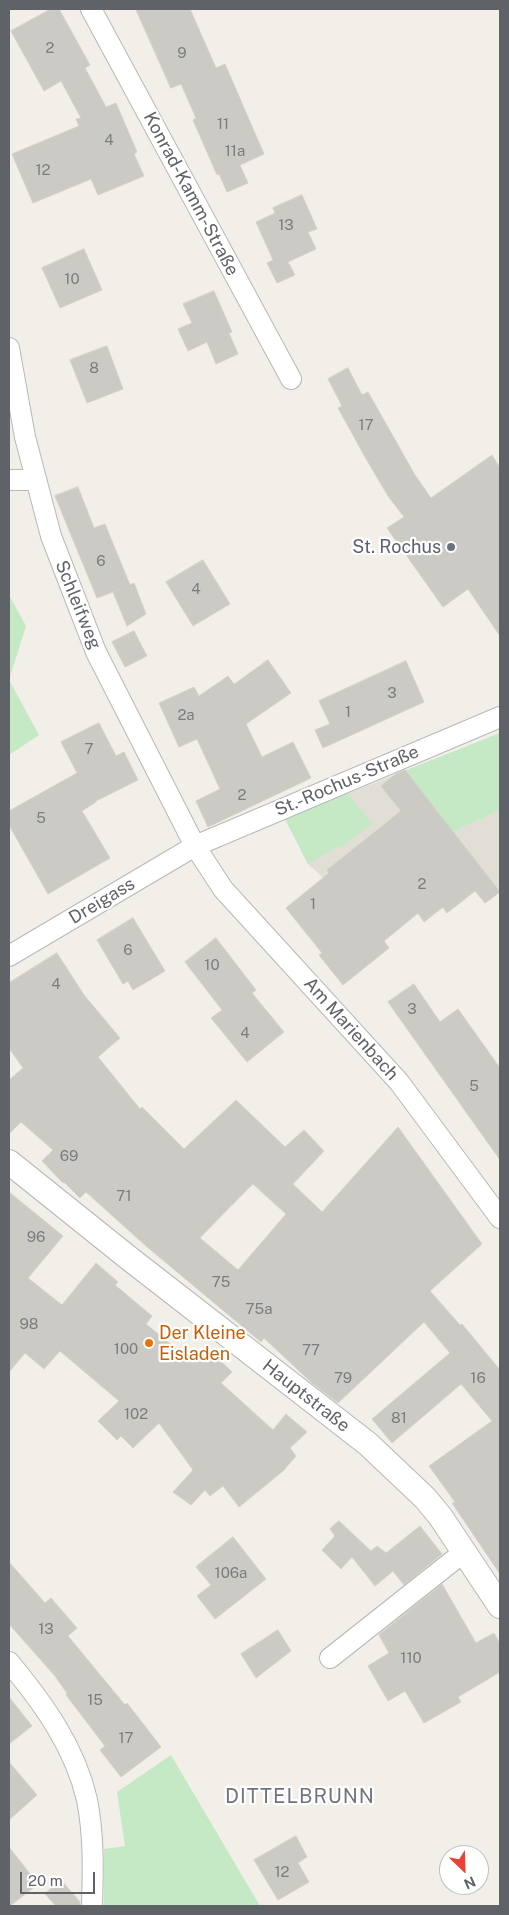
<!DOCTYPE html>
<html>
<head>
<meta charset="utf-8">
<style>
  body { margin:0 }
  #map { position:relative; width:509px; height:1915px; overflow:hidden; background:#f1efe8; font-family:"Public Sans",sans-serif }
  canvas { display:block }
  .frame { position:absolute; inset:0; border:10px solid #5f6368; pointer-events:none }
  .north { position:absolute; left:439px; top:1845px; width:50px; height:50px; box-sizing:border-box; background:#fff; border:1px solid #bfc1c3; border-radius:50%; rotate:156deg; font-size:14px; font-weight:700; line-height:20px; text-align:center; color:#5f6368 }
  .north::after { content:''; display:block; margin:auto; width:18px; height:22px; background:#ea4335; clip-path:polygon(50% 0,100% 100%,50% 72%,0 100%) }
  .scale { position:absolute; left:20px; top:1872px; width:75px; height:22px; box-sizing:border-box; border:2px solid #5f6368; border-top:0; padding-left:6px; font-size:15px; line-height:18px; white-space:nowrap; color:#5f6368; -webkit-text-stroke:4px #fff; paint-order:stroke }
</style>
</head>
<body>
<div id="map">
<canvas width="509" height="1915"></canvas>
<div class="frame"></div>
<div class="north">N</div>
<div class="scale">20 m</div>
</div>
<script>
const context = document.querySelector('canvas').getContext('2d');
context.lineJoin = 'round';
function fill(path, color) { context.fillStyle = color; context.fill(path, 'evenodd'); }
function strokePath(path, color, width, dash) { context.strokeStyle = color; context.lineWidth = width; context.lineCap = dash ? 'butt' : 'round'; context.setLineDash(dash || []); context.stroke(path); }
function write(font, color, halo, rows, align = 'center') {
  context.font = font + ' "Public Sans",sans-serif'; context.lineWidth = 4.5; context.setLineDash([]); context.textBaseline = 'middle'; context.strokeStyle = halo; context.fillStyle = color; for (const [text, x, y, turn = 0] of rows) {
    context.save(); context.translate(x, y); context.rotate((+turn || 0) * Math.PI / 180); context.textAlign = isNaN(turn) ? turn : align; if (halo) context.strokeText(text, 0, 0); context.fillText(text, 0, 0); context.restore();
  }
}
fill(new Path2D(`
  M404,771L453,832L500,810V892L485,903L475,891L447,913L442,907L424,922L418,914L384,940L389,948L343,985L319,955L325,950L341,899L318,873L308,864L285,819Z`), '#e1ded6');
fill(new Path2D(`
  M9,595L26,626L9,680L39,735L9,755Z
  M500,733V810L453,832L404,771Z
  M347,793L372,824L344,845L337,847L308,864L285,819Z
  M171,1755L260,1906H104V1849L125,1846L117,1792Z`), '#c5e8c5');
const building = new Path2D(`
  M51,9H59L90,65L85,68L106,107L116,103L137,152L134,154L144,176L98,195L91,179L33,203L12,154L79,126L76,119L81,118L61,81L44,91L11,31Z
  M136,9H190L216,68L225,64L264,154L240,165L248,183L227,192L219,174L217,175L193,120L196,118L181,84L171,88Z
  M302,195L317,229L308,232L316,249L288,262L295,275L277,283L267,263L273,260L256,222L275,213L273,208Z
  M84,249L102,290L60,308L42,268Z
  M214,291L232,332L229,333L238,354L216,364L207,342L188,351L178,329L192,323L183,304Z
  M107,346L123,389L87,403L70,360Z
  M348,368L362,395L368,392L415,475L431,498L492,455L500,468V636L468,589L443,607L387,528L404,517L388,496L365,457L338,408L342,406L328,379Z
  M78,487L94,528L105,524L130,585L134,583L146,614L127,626L113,592L121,589L97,598L55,496Z
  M203,560L230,604L193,626L166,582Z
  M134,631L147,656L125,667L112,642Z
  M268,660L291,693L246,724L262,757L293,742L311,778L208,827L196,801L220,789L197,739L179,747L159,703L194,687L199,696L228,676L234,684Z
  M406,661L424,702L323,748L315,730L330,724L319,701Z
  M99,723L116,756L124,752L138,780L96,801V802L82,811L110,858L48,894L9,825V811L77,773L61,742Z
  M405,770L500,892L485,903L475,891L447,913L443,907L424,922L418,913L384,941L389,948L343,985L319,955L322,953L286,908L329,873L327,870L401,811L381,786L396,774Z
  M133,918L165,971L133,990L128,981L123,984L97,940Z
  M216,938L256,990L252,993L284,1032L247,1062L211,1018L222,1010L185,962Z
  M57,953L84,995L120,1038L98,1057L140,1109L142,1107L184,1149L236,1100L285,1147L304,1130L324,1151L293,1184L322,1212L398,1127L482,1244L430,1291L460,1325L462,1324L500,1370V1574L452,1503L455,1502L429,1466L492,1421L461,1384L392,1443L372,1419L450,1353L424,1322L338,1403L312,1383L264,1338L261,1342L146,1246L86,1192L80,1198L64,1182L63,1183L42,1161L53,1150L21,1122L9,1134V1080L23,1068L9,1048V983ZM253,1184L286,1214L238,1270L200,1238Z
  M414,984L440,1022L458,1009L500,1068V1160L388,1002Z
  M9,1192L63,1236L28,1278L62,1305L96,1263L118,1282L115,1285L152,1316L146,1324L191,1361L205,1346L232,1372L221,1383L273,1430L286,1414L307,1432L290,1448L296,1456L283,1471L239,1507L223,1486L210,1496L205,1490L191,1505L173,1492L193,1470L159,1423L133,1448L121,1436L117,1440L98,1421L119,1401L60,1351L44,1369L25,1353L9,1372Z
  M339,1521L371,1551L377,1546L386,1553L420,1526L442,1554L404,1585L393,1571L375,1586L352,1557L341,1569L322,1550L335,1536L330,1529Z
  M233,1537L266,1579L215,1619L197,1596L211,1585L196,1567Z
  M9,1562L45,1603L51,1598L77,1628L68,1636L125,1705L127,1703L161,1747L121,1777L100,1750L105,1746L66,1695L67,1693L55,1676L9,1624Z
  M442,1584L476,1643L494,1633L500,1644V1672L458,1697L461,1702L424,1723L405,1691L388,1701L368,1666L389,1653L379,1635Z
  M278,1630L291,1651L256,1678L241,1654Z
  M9,1697L32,1726L9,1744Z
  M9,1762L37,1795L9,1820Z
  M296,1836L307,1857L298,1863L309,1882L278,1900L254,1860Z
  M9,1847L38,1884L10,1906H9Z
  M61,1880L80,1902V1906H56L45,1894Z`);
fill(building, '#cccac5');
strokePath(building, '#d6d1c6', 1);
const minor = new Path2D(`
  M91,9L291,379
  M9,348L25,437L51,536L96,652L195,846L223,889L399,1082L500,1218
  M9,480H36
  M9,956L195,846L500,717
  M330,1658L464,1552
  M9,1662C43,1703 75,1747 87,1800C94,1835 93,1871 92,1906`);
const tertiary = new Path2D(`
  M9,1162L130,1259L368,1444L425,1498L440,1516L500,1606`);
strokePath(minor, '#b5b8bc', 22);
strokePath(tertiary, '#b5b8bc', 26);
strokePath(minor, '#fff', 20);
strokePath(tertiary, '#fff', 24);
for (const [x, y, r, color] of [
  [451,547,5,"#6b7280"],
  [149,1343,5,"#e8710a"]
]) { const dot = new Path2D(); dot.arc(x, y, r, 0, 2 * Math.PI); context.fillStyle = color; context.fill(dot); strokePath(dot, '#fff', 2); }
write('15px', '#7a7d7f', null, [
  ["2",50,48],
  ["9",182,53],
  ["11",223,124],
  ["4",109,140],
  ["11a",235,151],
  ["12",43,170],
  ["13",286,225],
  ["10",72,279],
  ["8",94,368],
  ["17",366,425],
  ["6",101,561],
  ["4",196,589],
  ["3",392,693],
  ["1",348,712],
  ["2a",186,715],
  ["7",89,749],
  ["2",242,795],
  ["5",41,818],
  ["2",422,884],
  ["1",313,904],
  ["6",128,950],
  ["10",212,965],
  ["4",56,984],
  ["3",412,1009],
  ["4",245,1033],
  ["5",474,1086],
  ["69",69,1156],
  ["71",124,1196],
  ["96",36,1237],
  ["75",221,1282],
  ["75a",259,1309],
  ["98",29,1324],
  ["100",126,1349],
  ["77",311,1350],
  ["79",343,1378],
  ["16",478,1378],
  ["102",136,1414],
  ["81",399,1418],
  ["106a",231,1573],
  ["13",46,1629],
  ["110",411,1658],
  ["15",95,1700],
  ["17",126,1738],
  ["12",282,1872]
]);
write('18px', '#5f6368', '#fff', [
  ["Konrad-Kamm-Straße",191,194,62],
  ["Schleifweg",78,605,68],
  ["St.-Rochus-Straße",347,781,-23],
  ["Dreigass",102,901,-31],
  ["Am Marienbach",351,1029,48],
  ["Hauptstraße",306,1396,38]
]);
write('18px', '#5b616d', '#fff', [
  ["St. Rochus",441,547]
], 'right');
write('18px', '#c56008', '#fff', [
  ["Der Kleine",159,1333],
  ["Eisladen",159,1354]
], 'left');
context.letterSpacing = '1px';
write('20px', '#70757a', '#fff', [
  ["DITTELBRUNN",300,1797]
]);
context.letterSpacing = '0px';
</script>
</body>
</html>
